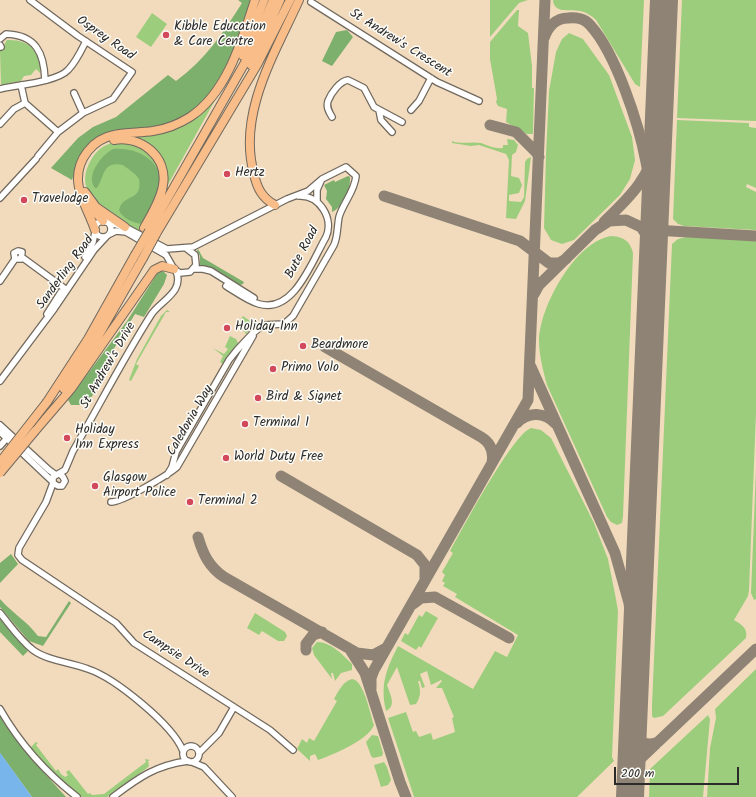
<!DOCTYPE html>
<html>
<head>
<meta charset="utf-8">
<style>
  body { margin:0 }
  #map { position:relative; width:756px; height:797px; overflow:hidden; background:#f2dbbc; font-family:Kalam,sans-serif }
  canvas { display:block }
  .scale { position:absolute; left:614px; top:767px; width:125px; height:18px; box-sizing:border-box; border:2px solid #2b2b2b; border-top:0; padding-left:5px; font-size:12px; line-height:14px; white-space:nowrap; color:#2b2b2b; -webkit-text-stroke:3px #fdfcf7; paint-order:stroke }
</style>
</head>
<body>
<div id="map">
<canvas width="756" height="797"></canvas>
<div class="scale">200 m</div>
</div>
<script>
const context = document.querySelector('canvas').getContext('2d');
context.lineJoin = 'round';
function fill(path, color) { context.fillStyle = color; context.fill(path, 'evenodd'); }
function strokePath(path, color, width, dash) { context.strokeStyle = color; context.lineWidth = width; context.lineCap = dash ? 'butt' : 'round'; context.setLineDash(dash || []); context.stroke(path); }
function write(font, color, halo, rows, align = 'center') {
  context.font = font + ' Kalam,sans-serif'; context.lineWidth = 3; context.setLineDash([]); context.textBaseline = 'middle'; context.strokeStyle = halo; context.fillStyle = color; for (const [text, x, y, turn = 0] of rows) {
    context.save(); context.translate(x, y); context.rotate((+turn || 0) * Math.PI / 180); context.textAlign = isNaN(turn) ? turn : align; if (halo) context.strokeText(text, 0, 0); context.fillText(text, 0, 0); context.restore();
  }
}
fill(new Path2D(`
  M490,0H528L519,3L490,37Z
  M553,0H644L640,87L635,84L596,20C592,16 586,12 580,11C569,9 554,14 553,0Z
  M682,0H756V121L677,118Z
  M517,10H519L518,26L528,33L532,66V88H534L533,134H527L506,122L507,109L498,106L496,102L497,99L490,59V42Z
  M152,13L167,24L151,47L136,37Z
  M569,33L583,39L609,75L632,137L635,160L630,179L620,195L574,240L562,244L551,240L544,228L546,155L549,91L556,52L562,39Z
  M7,40C28,39 44,52 40,73L36,69L31,75L24,76L21,81L1,85L0,51Z
  M219,93L165,190L163,162L129,137Z
  M677,120L749,123V127L756,128V188L747,184L746,187L756,192V230L684,226L678,224L673,219Z
  M507,139L514,140L518,145L516,152L512,155L511,176L519,178L522,185L519,193L509,195V201L521,202L524,197L525,162L527,159L531,157L525,201L516,219L506,218L509,160L506,154L479,145L471,146L452,143V141C462,145 471,141 481,143C489,146 495,149 503,148V145H508Z
  M111,143L137,144L155,158L161,176L138,232C115,219 74,199 88,166C93,154 100,147 111,143Z
  M612,236C624,237 630,241 633,253L623,516L622,523L617,525L611,522L607,517L547,385C543,370 539,355 539,340C540,306 576,240 612,236Z
  M687,237L744,239L756,241V413L749,590L748,596L734,620C742,625 748,628 746,638L663,716L654,718L652,716V705L672,244L678,239Z
  M167,310L170,312H166L136,364L139,366L131,381L129,380L137,359L161,316Z
  M243,316L250,321H257L246,334L238,324Z
  M230,336L236,339L239,345L224,365L220,362L223,356L213,348L224,354L228,349L225,347Z
  M531,428L541,430L551,438L594,523L608,559L615,594L618,611L612,757L614,761L577,797H414L388,718L406,712L413,732L416,731L419,737L431,733L433,740L455,732L452,718L454,717L442,688H436L442,681L441,680L431,685L427,671L420,674L425,687L422,688L420,681H418C421,691 421,696 416,704L410,705L397,667L387,685C390,694 397,706 386,711C380,684 386,670 398,646L473,689L495,651L507,657L518,635L455,597L457,594L443,586L445,583L442,581L445,575L442,572L453,553L450,551C463,528 512,435 531,428Z
  M756,469V599L754,600L751,593Z
  M426,611L438,618L421,648L419,646L416,650L401,641L405,633L408,635L419,615L422,617Z
  M255,613L285,632L287,636L284,641H278L262,631L259,635L247,628Z
  M317,642C331,642 343,655 352,664V670L341,673L335,681L333,673H331L332,679L314,655L312,648Z
  M756,669V797H707L710,748L716,718L715,709Z
  M352,679C364,680 370,714 374,725C369,740 332,755 318,760L315,754L310,756V761L297,749L302,739L307,743L309,738L314,741L337,701L334,699C338,692 343,681 352,679Z
  M708,715L710,719L703,797H649L650,769Z
  M372,735L378,736L383,753L382,756L373,758L371,756L366,742Z
  M36,742L38,743L36,745L56,771L58,769L61,774L65,777L68,775L66,772L69,770L88,794L90,793L92,795L104,794L146,762L145,759L150,760L148,761L149,766L147,768L107,797H82C72,789 33,758 31,747Z
  M384,762L387,767L391,780L388,785L381,787L374,765Z`), '#9ccd7d');
fill(new Path2D(`
  M238,0H253C233,51 216,114 156,128C139,133 119,133 101,135L76,167L72,180L51,168L78,138L93,127L116,117L168,75L176,81C204,61 224,32 242,3Z
  M347,30L353,37L332,66L322,61L336,32Z
  M113,149C142,147 169,165 157,196C154,205 148,215 143,224C134,223 122,219 119,210C123,193 143,202 139,179C135,173 128,169 123,165C102,161 105,176 97,188H95C85,175 102,155 113,149Z
  M348,176L350,177C351,189 343,208 332,212V207L326,199L327,191L324,185L334,180L335,182Z
  M198,249L203,258L244,282L243,284L240,285L211,268L200,267V256L197,251Z
  M163,271L167,275L164,284L144,317L135,314L104,365L108,368L87,405H71L68,400L127,321L157,274Z
  M11,554L18,564L0,583V563Z
  M0,599C13,614 26,620 38,636L46,637L69,601L71,603L43,646L29,641L0,607Z
  M0,619L28,651L23,656L0,632Z
  M0,713L28,755L66,797H32L0,753Z`), '#7db06c');
fill(new Path2D(`
  M0,753L1,754L32,797H0Z`), '#78b5eb');
strokePath(new Path2D(`
  M544,38C548,27 556,18 568,18C576,17 585,19 590,25C616,53 639,125 646,162C650,182 652,203 655,223
  M490,125L516,132L536,152L539,157
  M384,196L520,241L549,263H559L566,259
  M604,222C631,196 650,178 658,139
  M654,230L756,236
  M534,294L539,285L595,230L609,221L626,220L641,227L650,240L653,254
  M325,347L481,437C491,443 494,452 492,463
  M531,367L615,553L629,603L636,660
  M517,423C528,411 545,412 556,424
  M281,476L417,555L425,565V580
  M198,537C203,554 209,567 224,577L357,653L373,655L386,648
  M413,604L421,598L435,597L509,638
  M306,650V644L313,635L322,632
  M351,651L365,673L400,782L406,797
  M371,689V678L374,670L528,400L545,0
  M633,726C635,740 643,748 658,742
  M631,781L632,772L638,761L756,649`), '#8e8374', 11);
strokePath(new Path2D(`
  M630,797L664,0`), '#8e8374', 28);
const minor = new Path2D(`
  M311,2L437,82L479,101
  M0,39L6,34C36,35 44,53 45,80
  M0,45L1,47
  M21,85L25,103L58,132L83,113L113,99L132,72L78,36L30,0
  M0,89C16,85 57,82 68,70C76,62 81,51 86,41
  M74,93L83,113
  M379,110L381,120L392,132
  M411,110L419,101L431,78
  M332,117C329,112 326,107 328,101C331,93 340,81 348,80L364,88L374,107L402,122
  M0,124L14,109L25,103
  M38,156L58,132
  M0,198L36,159
  M317,202V190L321,181
  M95 229a8 8 0 1 1 16 0a8 8 0 1 1-16 0Z
  M106,222L125,227L167,249L193,247L287,199L308,191L322,179L346,167L356,176C355,191 343,203 339,217C337,227 338,236 334,245L293,316L284,324L263,325L252,334L237,350L229,360L176,452L172,467L167,475
  M110,234L116,231L126,232L166,255L174,269L180,273L190,272L196,265L195,255L186,248
  M85,257L93,242L95,232
  M23,258L64,288
  M193,269H203L211,271L254,298
  M0,281L15,259L14,253L18,251L22,252L21,259H15
  M226,286C236,292 248,301 259,304C294,314 312,261 326,237C334,219 320,195 299,196
  M47,314L61,292
  M0,381L54,309L94,250L106,237
  M0,425L49,470L56,475
  M0,432L53,482
  M0,446L7,438
  M60,474L63,477L65,481L62,486H58L53,483V477L65,470L73,451C99,406 123,359 151,315C160,301 185,292 176,271
  M53,483L46,502L19,548L18,555L22,560L116,623L134,643L270,730L293,750
  M111,502C121,503 168,475 177,467L253,336
  M0,613C10,625 20,640 33,650C48,661 70,662 88,669C115,678 173,725 183,751
  M0,709C20,744 45,772 77,797
  M183 754a8 8 0 1 1 16 0a8 8 0 1 1-16 0Z
  M199,753L219,733L234,707
  M192,762L204,767L232,797
  M113,797C138,778 156,765 188,761`);
const highway = new Path2D(`
  M243,56L264,0
  M251,65L280,0
  M114,140C141,135 168,157 163,185C161,200 151,215 144,228
  M85,192L96,207L125,227
  M275,205C262,198 257,188 254,174C237,114 275,53 299,0
  M91,207L103,221
  M95,230C90,214 79,198 78,181C77,159 93,139 114,135C127,132 140,133 153,131C166,129 179,124 190,117C227,93 242,40 255,0
  M149,231L247,59L261,30L273,0
  M156,234L257,65L290,0
  M64,389L92,347L143,258
  M47,402L88,339L135,255
  M35,431L71,389L154,270L162,266L174,269`);
strokePath(minor, '#71695e', 8);
strokePath(highway, '#71695e', 10);
strokePath(minor, '#fff', 5.5);
strokePath(highway, '#f8bd89', 8);
const highwayBridge = new Path2D(`
  M135,255L149,231
  M143,258L156,234
  M0,462L47,402
  M0,473L35,431`);
strokePath(highwayBridge, '#71695e', 10, []);
strokePath(highwayBridge, '#f8bd89', 8);
for (const [x, y, r, color] of [
  [166,35,4,"#d1495b"],
  [227,174,4,"#d1495b"],
  [24,200,4,"#d1495b"],
  [227,328,4,"#d1495b"],
  [303,346,4,"#d1495b"],
  [273,369,4,"#d1495b"],
  [258,398,4,"#d1495b"],
  [245,424,4,"#d1495b"],
  [67,438,4,"#d1495b"],
  [226,458,4,"#d1495b"],
  [95,486,4,"#d1495b"],
  [190,502,4,"#d1495b"]
]) { const dot = new Path2D(); dot.arc(x, y, r, 0, 2 * Math.PI); context.fillStyle = color; context.fill(dot); strokePath(dot, '#fdfcf7', 1.5); }
write('13px', '#2b2b2b', '#fdfcf7', [
  ["Kibble Education",174,28],
  ["& Care Centre",174,43],
  ["Hertz",235,174],
  ["Travelodge",32,200],
  ["Holiday Inn",235,328],
  ["Beardmore",311,346],
  ["Primo Volo",281,369],
  ["Bird & Signet",266,398],
  ["Terminal 1",253,424],
  ["Holiday",75,431],
  ["Inn Express",75,446],
  ["World Duty Free",234,458],
  ["Glasgow",103,479],
  ["Airport Police",103,494],
  ["Terminal 2",198,502]
], 'left');
write('13px', '#2b2b2b', '#fdfcf7', [
  ["Osprey Road",105,39,35],
  ["St Andrew's Crescent",400,44,32],
  ["Bute Road",303,253,-62],
  ["Sanderling Road",66,273,-54],
  ["St Andrew's Drive",109,366,-60],
  ["Caledonia Way",191,421,-60],
  ["Campsie Drive",175,655,33]
]);
</script>
</body>
</html>
